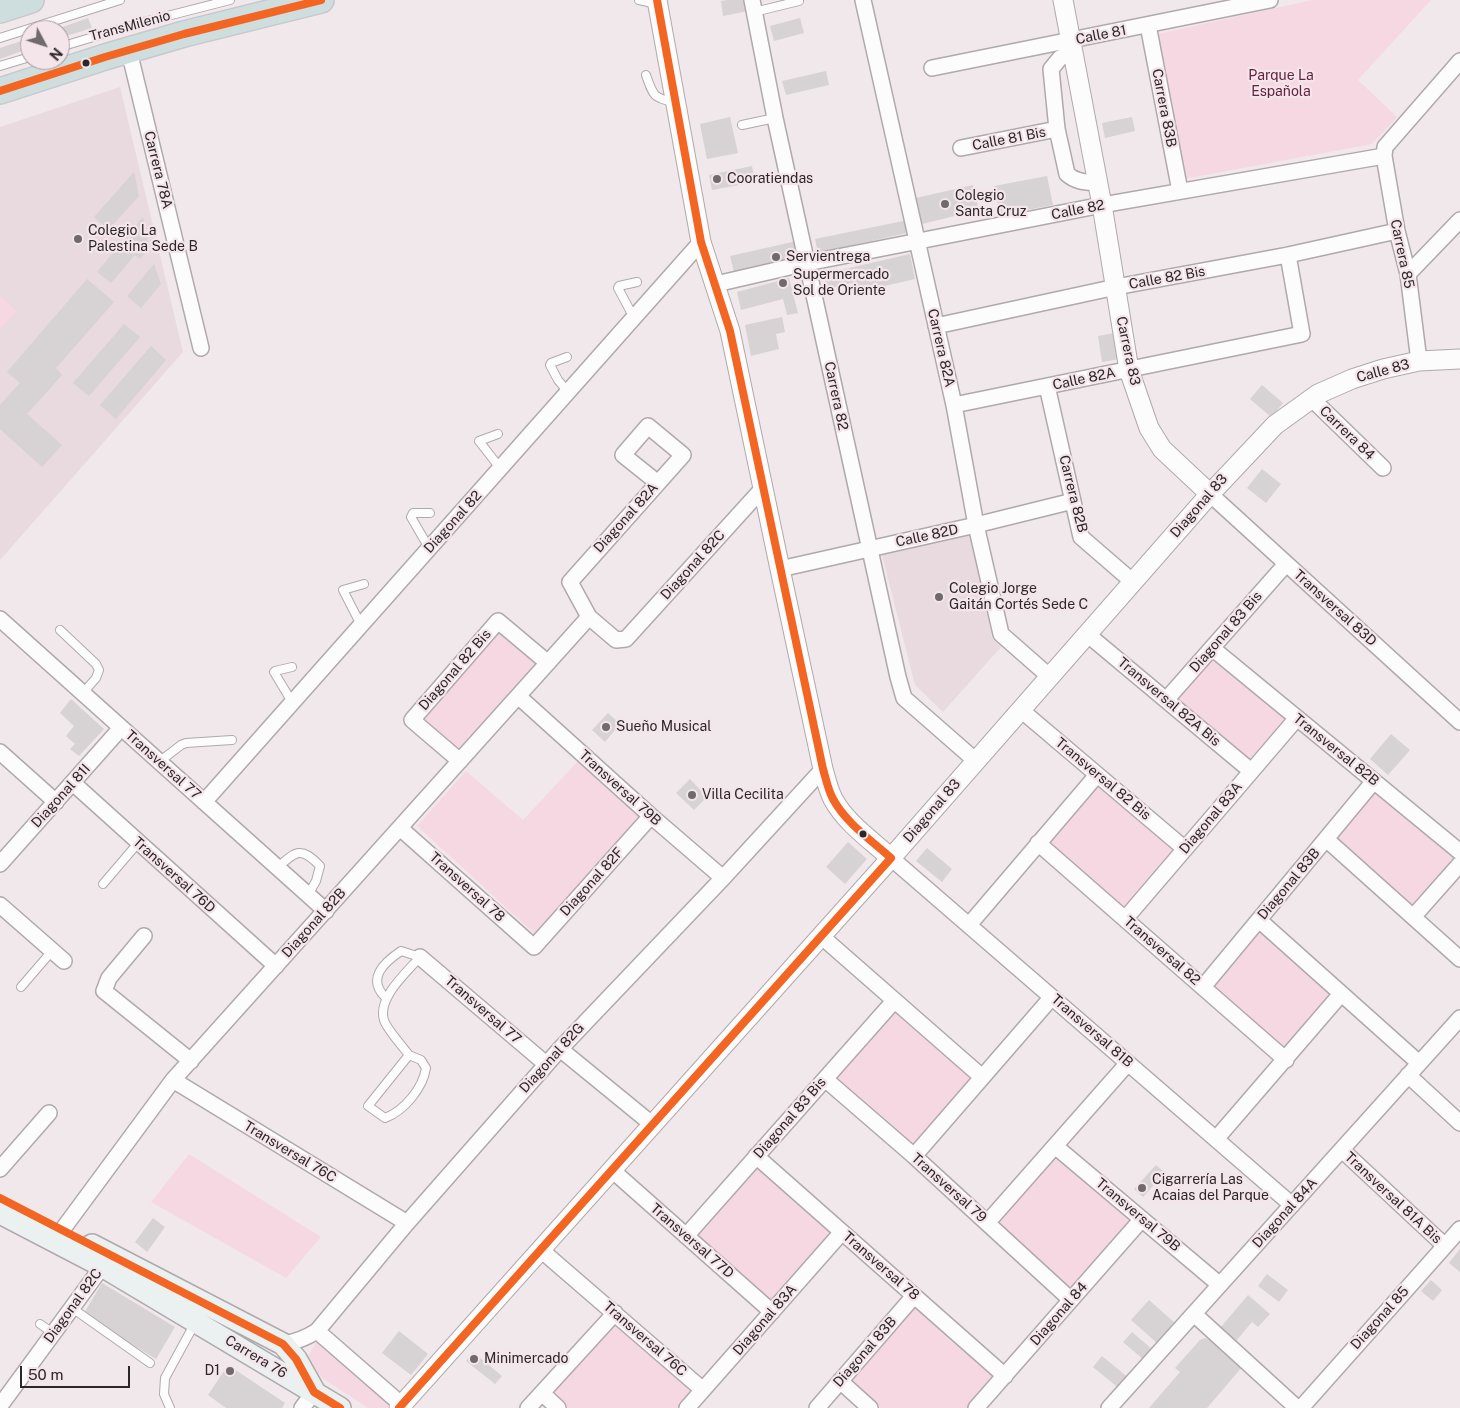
<!DOCTYPE html>
<html>
<head>
<meta charset="utf-8">
<style>
  body { margin:0 }
  #map { position:relative; width:1460px; height:1408px; overflow:hidden; background:#f0e8eb; font-family:"Public Sans",sans-serif }
  canvas { display:block }
  .north { position:absolute; left:20px; top:20px; width:50px; height:50px; box-sizing:border-box; background:#f4e5ea; border:1px solid #a4999c; border-radius:50%; rotate:130deg; font-size:14px; font-weight:700; line-height:20px; text-align:center; color:#2b2628 }
  .north::after { content:''; display:block; margin:auto; width:18px; height:22px; background:#706a6c; clip-path:polygon(50% 0,100% 100%,50% 72%,0 100%) }
  .scale { position:absolute; left:20px; top:1366px; width:110px; height:22px; box-sizing:border-box; border:2px solid #2b2628; border-top:0; padding-left:6px; font-size:15px; line-height:18px; white-space:nowrap; color:#2b2628; -webkit-text-stroke:4px #f4e5ea; paint-order:stroke }
</style>
</head>
<body>
<div id="map">
<canvas width="1460" height="1408"></canvas>
<div class="north">N</div>
<div class="scale">50 m</div>
</div>
<script>
const context = document.querySelector('canvas').getContext('2d');
context.lineJoin = 'round';
function fill(path, color) { context.fillStyle = color; context.fill(path, 'evenodd'); }
function strokePath(path, color, width, dash) { context.strokeStyle = color; context.lineWidth = width; context.lineCap = dash ? 'butt' : 'round'; context.setLineDash(dash || []); context.stroke(path); }
function write(font, color, halo, rows, align = 'center') {
  context.font = font + ' "Public Sans",sans-serif'; context.lineWidth = 4.5; context.setLineDash([]); context.textBaseline = 'middle'; context.strokeStyle = halo; context.fillStyle = color; for (const [text, x, y, turn = 0] of rows) {
    context.save(); context.translate(x, y); context.rotate((+turn || 0) * Math.PI / 180); context.textAlign = isNaN(turn) ? turn : align; if (halo) context.strokeText(text, 0, 0); context.fillText(text, 0, 0); context.restore();
  }
}
fill(new Path2D(`
  M120,87L183,352L0,560V127Z
  M972,532L992,638L1001,647L943,712L915,685L882,555Z`), '#e9dadf');
fill(new Path2D(`
  M1312,0H1431L1358,80L1397,117L1372,144L1184,179L1158,34Z
  M0,296L17,311L0,329Z
  M500,630L539,661L457,753L421,720Z
  M1212,648L1297,718L1251,771L1166,700Z
  M579,760L641,815L536,935L417,826L466,771L523,820Z
  M1097,775L1185,849L1125,919L1038,843Z
  M1374,781L1460,852V864L1413,917L1326,839Z
  M1259,920L1341,994L1286,1060L1203,987Z
  M894,1001L982,1077L914,1156L825,1079Z
  M1055,1146L1142,1219L1071,1300L987,1223Z
  M189,1154L321,1237L286,1278L151,1202Z
  M756,1156L842,1232L772,1312L686,1236Z
  M914,1296L1005,1376L976,1408H870L840,1381Z
  M615,1313L703,1390L687,1408H558L542,1393Z
  M318,1339L391,1403L386,1408H368L322,1378L306,1360Z`), '#f6d8e3');
fill(new Path2D(`
  M728,0H746L748,11L723,16L721,1Z
  M88,18L92,28L60,38V30H54Z
  M800,18L804,33L774,41L770,26Z
  M30,38V48L0,59V48Z
  M826,71L829,85L786,95L782,81Z
  M730,117L738,153L707,159L700,124Z
  M1132,117L1135,131L1105,138L1102,123Z
  M752,166L755,182L712,190L709,175Z
  M134,172L139,196L108,230L94,217Z
  M1047,176L1053,205L1000,215L994,186Z
  M973,185L979,210L922,224L916,198Z
  M143,217L149,248L140,259L135,255L111,283L97,272Z
  M908,220L910,230L907,233L818,253L815,239Z
  M797,241L800,254L797,258L734,272L730,256Z
  M910,254L915,279L876,288L875,285L853,290L852,283L827,289L823,274Z
  M154,264L161,284L141,308L127,296Z
  M789,278L798,313L787,315L783,299L741,310L737,292Z
  M87,279L114,302L56,368L62,375L27,414L62,445L42,467L0,429V405L20,383L7,372Z
  M782,317L785,332L776,334L779,349L751,356L745,325Z
  M124,324L140,337L89,396L73,383Z
  M1120,332L1125,358L1102,362L1098,336Z
  M151,346L166,360L116,419L100,405Z
  M1262,385L1283,403L1271,417L1250,399Z
  M1262,469L1281,484L1266,503L1247,488Z
  M71,699L104,729L79,756L70,749L75,744L66,736L74,726L60,713Z
  M608,713L620,724L605,742L592,730Z
  M1391,734L1410,750L1388,775L1370,759Z
  M690,779L707,797L694,810L676,793Z
  M848,842L867,859L845,884L826,867Z
  M927,848L952,869L942,882L916,861Z
  M1156,1165L1165,1173L1143,1197L1134,1189Z
  M153,1218L165,1227L147,1252L135,1242Z
  M1460,1249V1272L1449,1263Z
  M1267,1274L1288,1290L1279,1302L1258,1286Z
  M1431,1280L1442,1290L1433,1301L1421,1291Z
  M102,1283L175,1327L156,1359L83,1315Z
  M1248,1295L1270,1314L1258,1327L1252,1322L1236,1341L1220,1328Z
  M1149,1300L1175,1323L1157,1343L1131,1320Z
  M399,1331L428,1354L411,1375L382,1353Z
  M1132,1332L1153,1350L1144,1360L1123,1342Z
  M1205,1338L1210,1340L1242,1367L1207,1408H1149L1180,1372L1175,1368L1200,1340Z
  M473,1352L502,1376L495,1384L466,1361Z
  M1102,1356L1130,1379L1121,1390L1093,1367Z
  M228,1365L285,1403L282,1408H226L208,1395Z`), '#d7d2d4');
const service = new Path2D(`
  M639,0L657,4
  M754,12L799,1
  M0,38L120,0
  M60,47L140,23L230,0
  M0,66L30,57
  M646,75C653,95 653,98 674,102
  M742,125L775,118
  M634,318L618,288L619,286L637,282
  M567,357L551,363L550,365L558,380L568,392
  M498,434L479,441L500,468
  M429,548L411,517L413,513H430
  M361,625L343,590L364,584
  M60,630L96,664L99,670L96,678L83,693
  M292,702L274,672L275,671L292,667
  M159,762L181,745L186,743L232,740
  M278,867C296,851 301,846 320,866L316,881L308,895
  M103,884L138,843
  M21,987L52,951
  M385,997C367,979 383,963 401,951L420,957C407,972 377,998 384,1020C386,1028 403,1047 409,1055L368,1106L385,1118C404,1111 423,1088 426,1068L421,1060L409,1055
  M72,1308L150,1363
  M40,1324L53,1333
  M170,1408L164,1394L165,1378L195,1323`);
const minor = new Path2D(`
  M752,0L775,118L898,677L904,698L976,761
  M863,0L954,405L976,525L1001,634L1050,677
  M1148,25L1180,191
  M129,51L201,348
  M1072,53L1060,58L1051,69L1057,129L1067,174C1076,182 1085,182 1097,183
  M932,68L1270,0
  M961,148L1057,129
  M1408,274L1460,220
  M716,284L807,263L1102,205L1384,156
  M936,326L1116,287L1288,255L1397,231
  M1419,361L1408,274L1397,231L1384,156L1385,147L1460,61
  M1047,386L1081,537L1133,582
  M1311,398L1383,468
  M954,405L1302,334L1288,255
  M658,483L623,455L648,426L683,455L570,582L589,617L616,640L626,639L763,488
  M1210,494L1460,722
  M780,569L976,525L1073,501
  M0,619L326,911
  M1087,634L1251,771
  M1212,648L1460,852
  M518,696L651,816L723,878
  M1166,700L1286,564
  M1021,710L1185,849
  M0,752L56,802
  M460,761L412,720L498,621L548,663
  M73,783L276,966
  M204,802L701,242
  M400,828L534,947L651,816
  M1326,839L1460,959
  M1038,843L1286,1060
  M891,858L1292,1205
  M0,864L121,728
  M0,905L64,961
  M1413,917L1460,864
  M1125,919L1297,718
  M1259,920L1419,1063
  M969,925L1097,775
  M144,936L109,978L104,991L191,1061
  M821,936L982,1077
  M420,957L546,1064
  M1203,987L1374,781
  M560,1049L653,1125
  M1408,1075L1460,1123
  M825,1079L914,1156L1071,1300
  M173,1080L407,1223
  M1216,1139L1341,994
  M1055,1146L1220,1285
  M1342,1150L1445,1246
  M756,1156L1005,1376
  M914,1156L1052,997
  M0,1169L49,1113
  M612,1170L772,1312
  M987,1223L1128,1063
  M686,1236L894,1001
  M54,1241L173,1080L589,617
  M541,1250L703,1390
  M1194,1314L1297,1408
  M317,1331L402,1405
  M283,1344C296,1342 306,1338 317,1331L407,1223L560,1049L723,878L823,769
  M840,1381L870,1408
  M542,1393L558,1408
  M0,1406L107,1260
  M302,1408L314,1392
  M528,1408L615,1313
  M687,1408L842,1232
  M817,1408L914,1296
  M976,1408L1142,1219
  M1109,1408L1460,1018
  M1301,1408L1460,1229`);
const tertiary = new Path2D(`
  M657,0L701,242L730,331L780,569L823,769C826,779 828,789 833,799C846,823 871,840 891,858
  M1063,0L1102,205L1129,370L1149,428L1162,449L1210,494
  M399,1408L891,858L1210,494L1275,425L1318,394L1352,379L1383,369L1419,361L1460,359`);
const secondary = new Path2D(`
  M0,1213L102,1266L340,1408
  M92,1245L283,1344L296,1359L314,1391`);
const trunk = new Path2D(`
  M0,10L31,0
  M0,91L105,57L184,34L321,0`);
strokePath(service, '#b0a9ac', 10);
strokePath(minor, '#b0a9ac', 18);
strokePath(tertiary, '#b0a9ac', 21);
strokePath(secondary, '#b0a9ac', 24);
strokePath(trunk, '#cbc7c9', 28);
strokePath(service, '#fdfcfc', 8);
strokePath(minor, '#fdfcfc', 15);
strokePath(tertiary, '#fdfcfc', 19);
strokePath(secondary, '#ebf0f1', 21);
strokePath(trunk, '#ceddde', 25);
strokePath(new Path2D(`
  M0,91L105,57L184,34L321,0
  M0,1198L283,1344L296,1359L314,1392L340,1408
  M399,1408L891,858C871,840 846,823 833,799C828,790 826,779 823,769L730,331L701,242L657,0`), '#f26522', 8);
for (const [x, y, r, color] of [
  [86,63,4.5,"#2b2628"],
  [717,179,5,"#706a6c"],
  [945,204,5,"#706a6c"],
  [78,239,5,"#706a6c"],
  [776,257,5,"#706a6c"],
  [783,283,5,"#706a6c"],
  [939,597,5,"#706a6c"],
  [606,727,5,"#706a6c"],
  [692,795,5,"#706a6c"],
  [863,834,4.5,"#2b2628"],
  [1142,1188,5,"#706a6c"],
  [474,1359,5,"#706a6c"],
  [230,1371,5,"#706a6c"]
]) { const dot = new Path2D(); dot.arc(x, y, r, 0, 2 * Math.PI); context.fillStyle = color; context.fill(dot); strokePath(dot, '#f4e5ea', 2); }
write('14px', '#2b2628', '#f4e5ea', [
  ["TransMilenio",130,26,-15],
  ["Calle 81",1101,35,-11],
  ["Carrera 83B",1164,108,79],
  ["Calle 81 Bis",1009,139,-11],
  ["Carrera 78A",158,170,76],
  ["Calle 82",1078,210,-11],
  ["Carrera 85",1402,254,78],
  ["Calle 82 Bis",1167,278,-10],
  ["Carrera 82A",941,348,77],
  ["Carrera 83",1128,351,78],
  ["Calle 83",1383,371,-15],
  ["Calle 82A",1084,379,-12],
  ["Carrera 82",836,396,78],
  ["Carrera 84",1347,433,44],
  ["Carrera 82B",1073,494,76],
  ["Diagonal 83",1199,506,-49],
  ["Diagonal 82A",626,518,-48],
  ["Diagonal 82",453,522,-48],
  ["Calle 82D",927,536,-12],
  ["Diagonal 82C",693,565,-48],
  ["Transversal 83D",1335,608,42],
  ["Diagonal 83 Bis",1226,632,-49],
  ["Diagonal 82 Bis",455,670,-49],
  ["Transversal 82A Bis",1169,702,40],
  ["Transversal 82B",1336,750,39],
  ["Transversal 77",163,765,42],
  ["Transversal 82 Bis",1103,779,40],
  ["Transversal 79B",620,788,42],
  ["Diagonal 81I",61,796,-48],
  ["Diagonal 83",932,811,-49],
  ["Diagonal 83A",1211,818,-50],
  ["Transversal 76D",174,875,42],
  ["Diagonal 82F",592,882,-48],
  ["Diagonal 83B",1289,884,-50],
  ["Transversal 78",467,887,42],
  ["Diagonal 82B",314,923,-48],
  ["Transversal 82",1162,951,41],
  ["Transversal 77",483,1010,41],
  ["Transversal 81B",1092,1031,41],
  ["Diagonal 82G",552,1058,-48],
  ["Diagonal 83 Bis",790,1118,-49],
  ["Transversal 76C",290,1152,31],
  ["Transversal 79",949,1188,42],
  ["Transversal 81A Bis",1393,1198,43],
  ["Diagonal 84A",1285,1213,-48],
  ["Transversal 79B",1138,1215,40],
  ["Transversal 77D",692,1241,41],
  ["Transversal 78",881,1266,41],
  ["Diagonal 82C",73,1306,-54],
  ["Diagonal 84",1059,1314,-49],
  ["Diagonal 85",1380,1318,-48],
  ["Diagonal 83A",765,1320,-49],
  ["Transversal 76C",645,1339,41],
  ["Diagonal 83B",865,1352,-49],
  ["Carrera 76",256,1357,31]
]);
write('14px', '#63213f', '#f4e5ea', [
  ["Parque La",1281,76],
  ["Española",1281,92]
]);
write('14px', '#2b2628', '#f4e5ea', [
  ["Cooratiendas",727,179],
  ["Colegio",955,196],
  ["Santa Cruz",955,212],
  ["Colegio La",88,231],
  ["Palestina Sede B",88,247],
  ["Servientrega",786,257],
  ["Supermercado",793,275],
  ["Sol de Oriente",793,291],
  ["Colegio Jorge",949,589],
  ["Gaitán Cortés Sede C",949,605],
  ["Sueño Musical",616,727],
  ["Villa Cecilita",702,795],
  ["Cigarrería Las",1152,1180],
  ["Acaias del Parque",1152,1196],
  ["Minimercado",484,1359],
  ["D1",220,1371,"right"]
], 'left');
</script>
</body>
</html>
